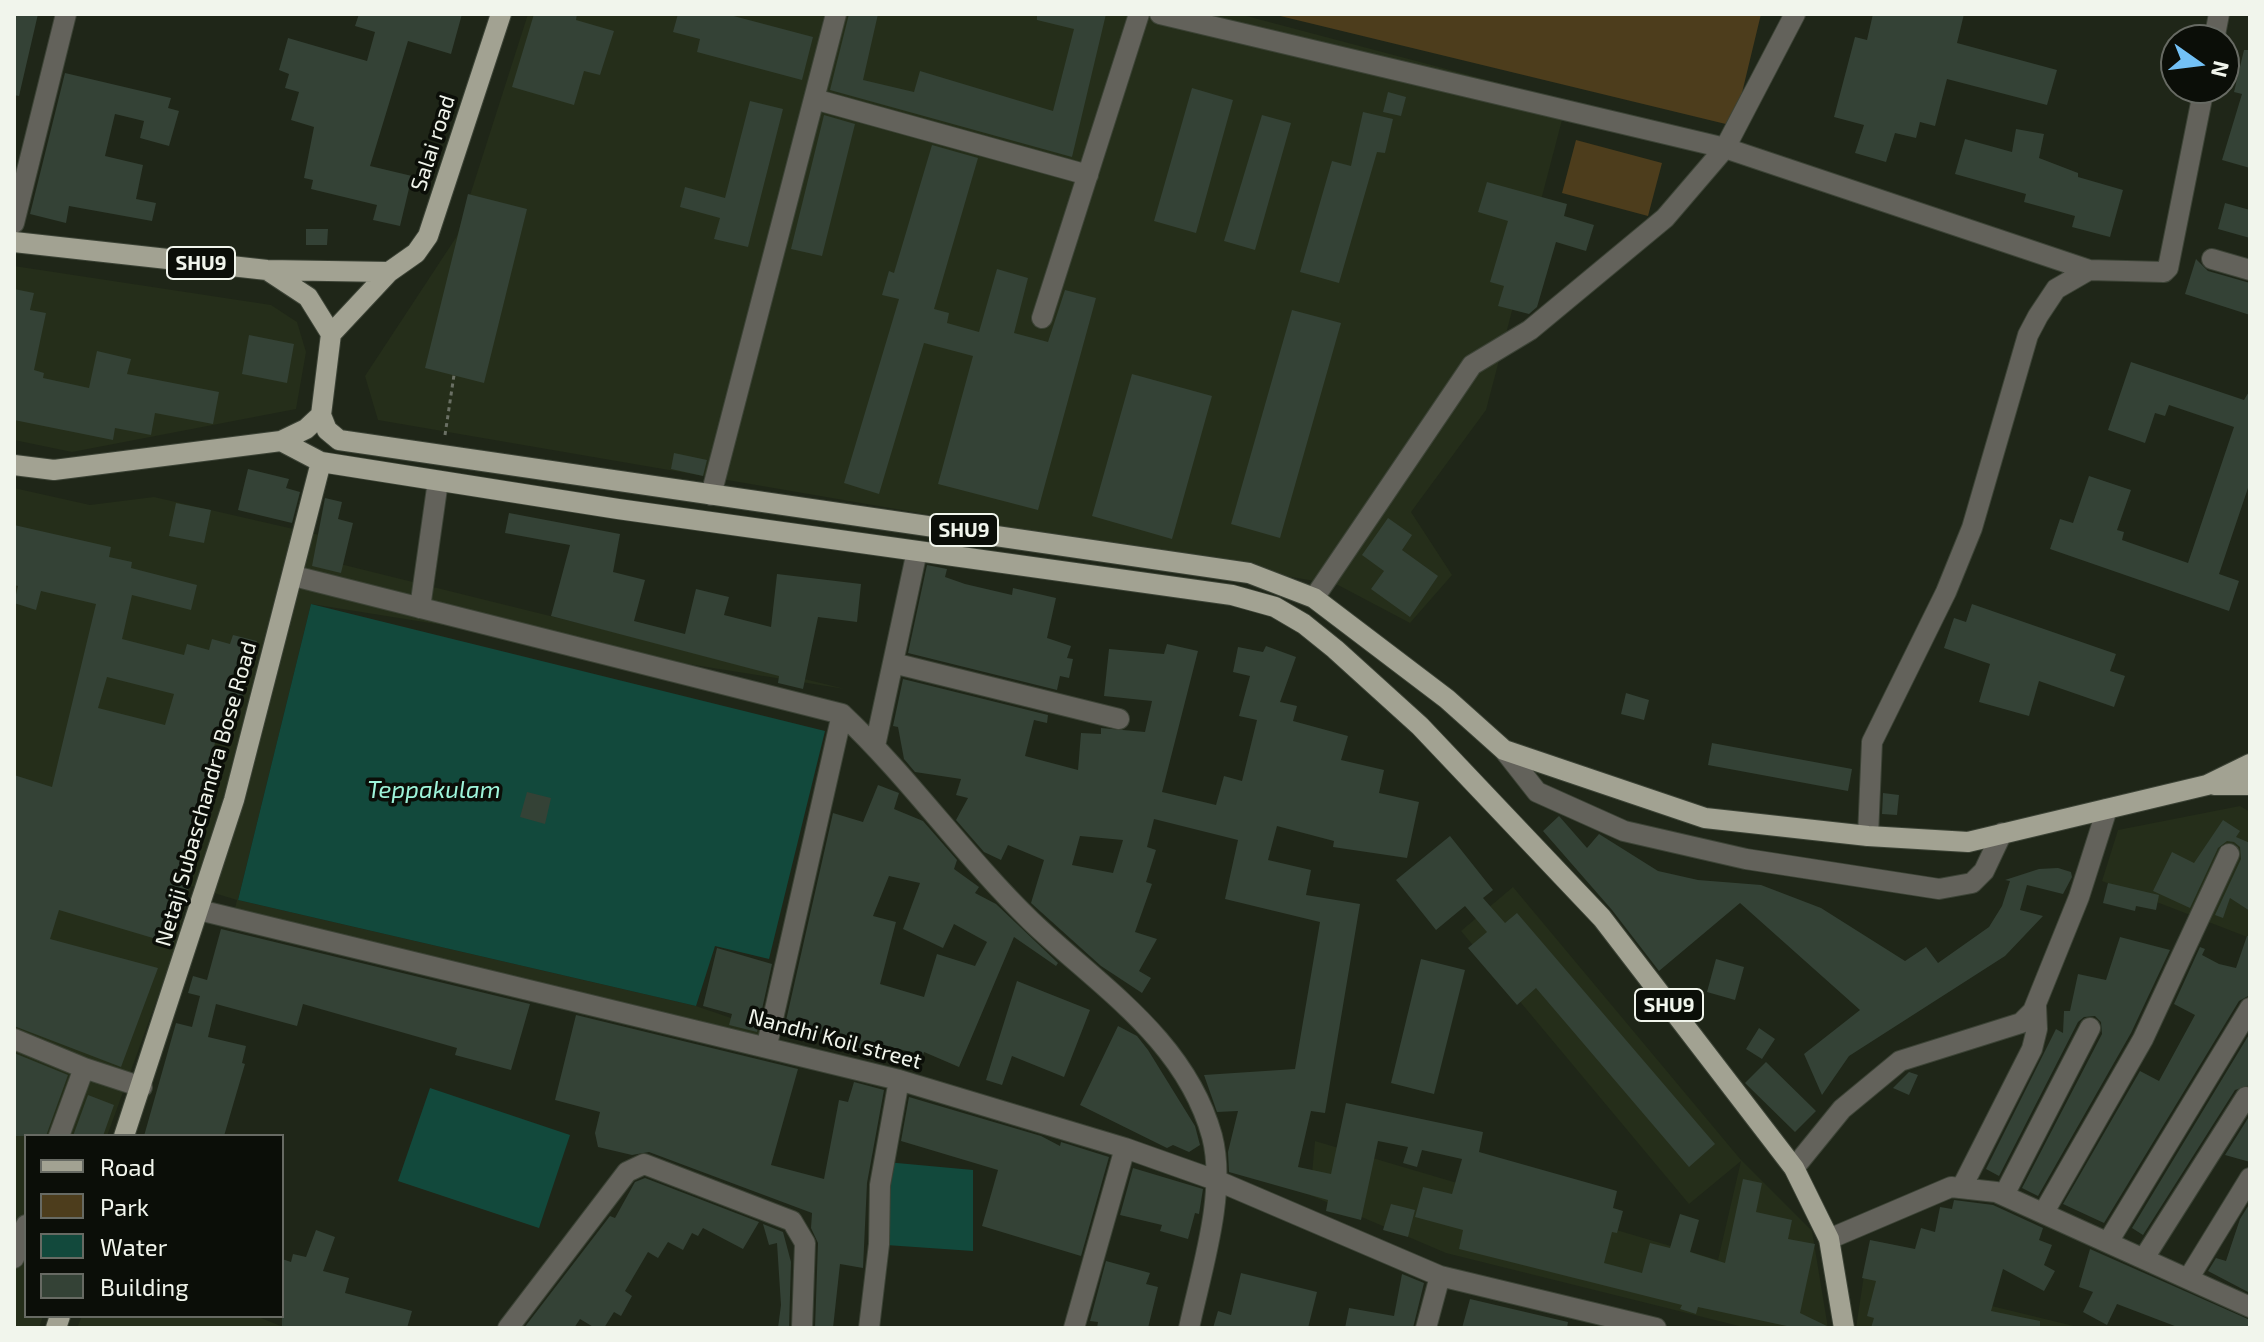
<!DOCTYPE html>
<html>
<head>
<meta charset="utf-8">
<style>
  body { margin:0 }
  #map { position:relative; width:2264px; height:1342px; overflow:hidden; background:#1f2618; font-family:"Exo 2",sans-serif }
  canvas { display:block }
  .frame { position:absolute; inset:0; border:16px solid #f1f5ec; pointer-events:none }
  .legend { position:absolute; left:24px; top:1134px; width:260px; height:184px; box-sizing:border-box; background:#0b0e08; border:2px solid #676a63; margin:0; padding:10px 14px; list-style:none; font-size:24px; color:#f1f5ec }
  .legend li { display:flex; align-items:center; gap:16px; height:40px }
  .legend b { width:40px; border:2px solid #676a63 }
  .north { position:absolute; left:2160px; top:24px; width:80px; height:80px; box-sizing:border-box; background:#0b0e08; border:2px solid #676a63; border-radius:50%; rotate:104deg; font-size:22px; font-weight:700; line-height:32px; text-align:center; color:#f1f5ec }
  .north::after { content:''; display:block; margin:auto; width:28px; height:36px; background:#73c1f6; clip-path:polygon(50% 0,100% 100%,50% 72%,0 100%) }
</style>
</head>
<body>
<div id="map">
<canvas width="2264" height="1342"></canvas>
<div class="frame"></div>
<ul class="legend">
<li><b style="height:10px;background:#a2a292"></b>Road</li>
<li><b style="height:22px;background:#4d3d1c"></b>Park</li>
<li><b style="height:22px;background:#12493c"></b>Water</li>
<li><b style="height:22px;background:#344236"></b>Building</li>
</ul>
<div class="north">N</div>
</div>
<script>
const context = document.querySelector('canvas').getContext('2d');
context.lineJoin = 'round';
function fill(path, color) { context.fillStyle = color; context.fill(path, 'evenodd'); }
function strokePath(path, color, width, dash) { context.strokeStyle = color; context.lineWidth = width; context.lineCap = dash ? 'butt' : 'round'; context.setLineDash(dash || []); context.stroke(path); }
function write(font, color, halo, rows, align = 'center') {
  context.font = font + ' "Exo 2",sans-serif'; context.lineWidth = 7; context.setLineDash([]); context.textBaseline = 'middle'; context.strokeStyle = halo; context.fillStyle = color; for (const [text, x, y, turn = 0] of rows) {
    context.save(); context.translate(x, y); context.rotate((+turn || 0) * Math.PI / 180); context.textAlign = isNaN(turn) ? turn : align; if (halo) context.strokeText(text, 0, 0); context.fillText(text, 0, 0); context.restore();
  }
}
fill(new Path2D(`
  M528,14H1239L1567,101L1486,410L1411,512L1452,575L1410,623L1338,585L378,420L365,376L457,236Z
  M14,266L271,305L297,322L306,352L296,409L72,452L14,440Z
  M14,488L90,505L154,497L324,536L320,559L845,689L311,604L238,900L696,1006L766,1030L759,1057L231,926L237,900L191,886L172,958L107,1136H26V1316H43L39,1328H14Z
  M2240,806L2250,812V938L2102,881L2118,830Z
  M1513,887L1741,1160L1812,1231L1828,1328H1747L1446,1253L1310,1195L1315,1141L1718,1260L1741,1161L1689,1204L1461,931Z
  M1864,1275L2082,1328H1856Z
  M82,1316H256L286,1328H77Z`), '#252e1a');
fill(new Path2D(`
  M1272,14H1761L1734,126Z
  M1576,140L1662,163L1648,216L1562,193Z`), '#4d3d1c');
fill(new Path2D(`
  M311,604L825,731L769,959L715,946L696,1006L238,900Z
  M430,1088L570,1135L539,1228L398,1181Z
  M886,1162L973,1170V1251L886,1245Z`), '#12493c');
fill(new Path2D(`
  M14,14H38L19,96L14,95Z
  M359,14H462L451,54L408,41L370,166L412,176L400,226L373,220L377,205L311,189L313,180L304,178L314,127L291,120L299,92L285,88L289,74L279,70L288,38L367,61L375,32L355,26Z
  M534,14H577L576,20L614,31L600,75L584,71L574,105L512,87Z
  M678,14H726L813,37L802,80L697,52L700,39L673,32Z
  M849,14H878L863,80L914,92L920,71L1053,111L1074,29L1037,20V14H1106L1072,157L830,90Z
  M1873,14H1964L1957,43L2057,70L2047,105L1947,79L1935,126L1920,122L1916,138L1895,133L1886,162L1855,153L1864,125L1834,117L1855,37L1867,40Z
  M2244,50H2250V168L2222,160L2242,94L2234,92Z
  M65,73L171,98L168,108L179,111L169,146L140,138L144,121L115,114L105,156L143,165L136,199L156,203L152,221L69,206L66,223L30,214Z
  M1192,88L1233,100L1196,233L1154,221Z
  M1388,92L1406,97L1401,116L1383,112Z
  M750,101L783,109L748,247L714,239L720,218L680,207L685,187L725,198Z
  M1363,112L1393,119L1385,153L1377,152L1339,283L1300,272L1332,161L1351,166Z
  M824,115L855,124L822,256L791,249Z
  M1262,115L1291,123L1255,250L1224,241Z
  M2016,129L2044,134L2039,158L2078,173V177L2123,190L2110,237L2072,227L2075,216L2024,202L2026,194L1955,174L1965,139L2012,152Z
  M932,145L978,158L934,309L949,313L947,323L979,332L997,269L1028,278L1014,333L1048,342L1065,290L1096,298L1038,510L938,484L973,356L924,343L879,494L844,483L899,299L882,295L889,271L894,273Z
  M1487,182L1567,204L1564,216L1594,225L1586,251L1556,242L1537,307L1529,314L1498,306L1504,286L1490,282L1508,221L1478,212Z
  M468,194L527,209L484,383L425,368Z
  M2225,203L2250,210V238L2218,229Z
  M306,229H328L327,245H306Z
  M2196,259L2208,271L2250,283V315L2185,294Z
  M14,289L34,293L30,310L46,313L34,370L44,373L43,378L89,388L97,351L131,359L127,374L219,392L213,424L155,413L151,435L115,428L113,440L14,420Z
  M1292,310L1341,323L1280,538L1231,524Z
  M249,335L294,344L287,383L242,374Z
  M2131,362L2244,400L2250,390V482L2219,574L2239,581L2229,611L2050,549L2060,519L2073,523L2089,476L2131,490L2117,530L2124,532L2122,540L2188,563L2234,427L2169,405L2165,416L2155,413L2145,443L2108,430Z
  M1132,374L1212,396L1172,539L1092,516Z
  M674,453L707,460L703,476L671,469Z
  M248,469L289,479L286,488L300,492L292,523L238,510Z
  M325,498L342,502L338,519L353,523L341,573L312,566Z
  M176,503L211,510L204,543L169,536Z
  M509,513L620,534L613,572L645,580L634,621L685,634L696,589L729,597L724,615L771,627L777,574L861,584L857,622L818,617L803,689L778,683L779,676L551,616L570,545L505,533Z
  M1388,518L1412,535L1402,550L1438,576L1410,617L1371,589L1384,571L1362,555Z
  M14,525L111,547L109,557L132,562L131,568L197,585L191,610L132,595L122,639L184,655L187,644L209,650L212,639L230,644L233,635L257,641L230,743L216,739L186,853L197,856L173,944L59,910L50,939L158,968L121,1067L14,1026V775L52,787L96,604L41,591L36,610L14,603L18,586L14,585ZM107,677L174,694L165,725L98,708Z
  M927,565L947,569L945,577L965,584L1012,595L1013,588L1056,598L1047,638L1071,646L1067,658L1073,659L1069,678L1060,676L1057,690L908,653Z
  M1972,604L2116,654L2110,671L2125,676L2114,707L2039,681L2029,716L1979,702L1990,664L1944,648L1954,618L1966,622Z
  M1167,644L1198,651L1162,792L1216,805L1224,776L1242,781L1257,720L1239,716L1250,676L1233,672L1238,647L1263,652L1266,646L1296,657L1280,702L1297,706L1293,721L1348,736L1341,760L1384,770L1379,793L1419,802L1407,858L1333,847L1334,841L1277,826L1268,860L1311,870L1306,895L1360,904L1325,1113L1311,1111L1298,1167L1331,1174L1346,1103L1483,1132L1479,1152L1617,1191L1613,1208L1623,1211L1617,1233L1612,1232L1604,1263L1642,1273L1650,1243L1670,1248L1680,1214L1699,1220L1690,1252L1725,1263L1743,1179L1762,1183L1756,1212L1792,1220L1788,1239L1815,1244L1800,1313L1831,1328H1796L1698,1307L1696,1314L1680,1309L1682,1305L1459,1249L1463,1230L1415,1217L1423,1187L1452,1194L1462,1159L1422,1150L1417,1167L1403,1163L1408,1147L1378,1141L1361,1220L1326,1211L1328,1200L1229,1172L1228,1152L1238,1111L1217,1112L1204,1075L1295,1069L1320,922L1225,899L1238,840L1154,819L1147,847L1156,850L1146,882L1152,884L1135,932L1157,939L1139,971L1151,978L1142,993L1101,966L1031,903L1044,860L1008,845L1001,860L984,852L956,820L968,798L956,795L961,779L915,772L904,759L898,727L893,726L903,679L1048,715L1047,723L1034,720L1025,756L1078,770L1081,733L1101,734V728L1145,732L1152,701L1104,696L1109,649L1164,654ZM1080,836L1123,840L1113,873L1072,865Z
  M1626,693L1649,700L1644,720L1621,714Z
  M1712,743L1852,769L1848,791L1708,765Z
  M878,785L899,793L894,809L923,821L957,860L954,869L979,887L975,893L996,904L1058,963L1056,966L1014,937L959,1067L924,1052L923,1055L887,1046L886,1053L854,1047L855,1043L785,1025L833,813L863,822ZM889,876L920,883L903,929L943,948L954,924L987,942L975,966L937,954L924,997L880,984L896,922L873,916Z
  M527,792L551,798L545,824L520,817Z
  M1883,793L1899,795L1897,815L1882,814Z
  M1559,816L1587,848L1599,834L1658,871L1698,880L1761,885L1821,908L1905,961L1926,947L1938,963L1989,927L2002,906L2010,881L2005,880L2039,869L2058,868L2071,872L2072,877L2063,894L2027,885L2020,910L2043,916L2005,956L1849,1056L1822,1095L1804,1054L1860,1010L1740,903L1659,971L1612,910L1543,831Z
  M2223,820L2240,831L2236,837L2250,843V911L2230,898L2223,918L2215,915L2241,859L2240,847L2234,842L2227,841L2218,848L2190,908L2153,891L2172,852L2194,863Z
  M1450,836L1493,890L1483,898L1505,923L1517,913L1715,1144L1689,1167L1536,988L1517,1005L1468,948L1487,932L1465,906L1436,930L1396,880Z
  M2108,883L2159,895L2156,910L2136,906L2135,911L2103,903Z
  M221,929L530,1004L511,1070L455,1055L457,1048L303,1004L297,1026L216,1004L208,1037L246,1046L242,1063L245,1064L224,1136H144L176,1023L192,1027L200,996L188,993L193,976L207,980Z
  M2247,936H2250V995L2239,1001L2104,1223L2063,1204L2140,1071L2159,1081L2195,1015L2174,1004L2200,947L2205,949L2202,955L2219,964L2236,968Z
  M2120,937L2170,950L2131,1033L2038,1196L2022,1188L2102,1034L2101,1022L2095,1016L2084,1017L2078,1022L1999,1176L1986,1169L2056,1029L2063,1033L2064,1011H2070L2078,974L2106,980Z
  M717,948L772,964L757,1032L729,1025L732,1014L703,1006Z
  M1421,959L1465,970L1434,1094L1391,1083Z
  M1716,959L1744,967L1735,1000L1707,992Z
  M1017,981L1090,1010L1064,1077L1012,1056L1002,1085L986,1080Z
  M576,1015L798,1069L771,1165L824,1179L839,1100L848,1102L854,1082L884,1090L867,1183L863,1268L840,1264L833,1328H815L818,1243L811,1228L812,1213L649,1152L632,1155L598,1147L595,1133L600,1112L555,1100Z
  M1118,1026L1137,1036L1148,1050L1195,1126L1200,1145L1189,1152L1173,1145L1167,1148L1080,1105Z
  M1759,1028L1775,1039L1762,1059L1746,1049Z
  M2250,1033V1085L2235,1090L2143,1235L2132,1228Z
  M14,1053L68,1075L46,1136H14Z
  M1766,1062L1816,1111L1795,1132L1745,1083Z
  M1909,1072L1918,1075L1909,1095L1893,1088Z
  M88,1095L114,1105L103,1136H73Z
  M909,1097L1041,1136L1060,1146L1061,1142L1109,1157L1081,1256L982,1226L998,1170L901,1141Z
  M2250,1115V1162L2225,1155Z
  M1133,1168L1203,1189L1199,1214L1195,1213L1188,1239L1160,1231L1162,1225L1120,1215Z
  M645,1178L759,1222L743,1249L703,1228L698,1236L692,1233L683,1250L668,1242L658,1258L648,1252L625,1291L632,1296L621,1316L614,1312L604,1328H595L580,1319L574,1328H524L610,1216L615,1218L635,1182Z
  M1954,1200L1993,1205L2043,1228L2039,1240L2052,1245L2044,1265L2055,1271L2044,1291L2003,1269L1991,1311L2040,1321V1328H1871L1874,1318L1867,1316L1876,1281L1862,1278L1870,1240L1915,1249L1921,1228L1935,1232L1940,1207L1952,1209Z
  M2250,1203V1293L2208,1271L2216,1258L2226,1261L2240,1219Z
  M1391,1204L1415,1210L1408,1237L1383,1230Z
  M763,1224L783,1232L791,1262L789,1328H778L781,1305L777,1243L769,1245Z
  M316,1230L335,1237L323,1271L349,1278L345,1293L412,1311L407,1328H282V1259L291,1262L293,1254L306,1257Z
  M2090,1249L2250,1320V1328H2180L2117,1304L2107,1325L2083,1312L2093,1292L2079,1287Z
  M1106,1261L1150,1273L1146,1284L1158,1287L1148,1328H1097L1098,1322L1090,1321Z
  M1241,1273L1317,1292L1308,1328H1213L1218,1311L1231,1315Z
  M1402,1274L1424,1283L1413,1328H1345L1349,1308L1394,1316Z
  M1470,1299L1568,1322L1567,1328H1462Z`), '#344236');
const minor = new Path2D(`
  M1160,14L1725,148L2089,270
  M2214,40L2219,14
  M814,99L1088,175
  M14,223L66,14
  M2212,259L2250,270
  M1042,318L1139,14
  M711,495L836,14
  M294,576L842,714C910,778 964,856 1031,921C1099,986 1185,1039 1212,1136C1227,1193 1201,1271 1189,1328
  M1314,598L1472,365L1530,330L1665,218L1725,148L1795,14
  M420,608L438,481
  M893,663L1119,719
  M875,746L917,551
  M1504,750L1537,792L1624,831L1746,859L1939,889L1972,883L1984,871L2002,833
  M1868,836L1872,742L1946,592L1972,528L2028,335L2038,316L2056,289L2089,270L2164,272L2168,268L2204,88
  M199,910L899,1080L1125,1148L1218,1181L1440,1276L1656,1328
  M14,1039L84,1068
  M767,1045L842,714
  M59,1136L84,1068L142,1087
  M1794,1168L1842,1109L1900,1061L2021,1023L2033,1011L2079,897L2107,809
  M1963,1185L2032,1049L2037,1029L2036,1006
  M2004,1195L2090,1028
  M2044,1212L2143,1039L2229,854
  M1829,1239L1951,1187L1996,1192L2188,1279L2250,1178
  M2108,1242L2250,1008
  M14,1258L26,1225
  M2144,1258L2246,1097
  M2188,1279L2250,1307
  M508,1328L627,1172L644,1164L792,1221L805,1243L802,1328
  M869,1328L879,1244L880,1185L899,1080
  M1074,1328L1125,1148
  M1426,1328L1440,1276`);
const major = new Path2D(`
  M501,14L428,236L416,253L389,272L331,334L321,415L327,430L339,440L1249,573L1314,598L1447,699L1504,750L1705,818L1868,836L1968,842L2207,785L2250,764
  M14,242L267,270L389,272
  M267,270L308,297L331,334
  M281,441L321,462L618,509L1232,595L1275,607L1304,624L1335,649L1420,726L1602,918L1794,1168L1829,1239L1844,1328
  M14,465L54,470L281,441L306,429L321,415
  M2214,785H2250
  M124,1136L234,800L321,462
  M56,1328L60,1316`);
strokePath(minor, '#3c4336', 22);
strokePath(major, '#3c4336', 22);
strokePath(new Path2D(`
  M445,435L454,375`), '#6a7064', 3, [4, 4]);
strokePath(minor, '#63625b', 20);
strokePath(major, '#a2a292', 20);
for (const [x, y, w] of [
  [201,263,68],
  [964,530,68],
  [1669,1005,68]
]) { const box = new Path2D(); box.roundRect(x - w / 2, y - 16, w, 32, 6); context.fillStyle = '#0b0e08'; context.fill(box); strokePath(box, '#f1f5ec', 2); }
write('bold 20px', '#f1f5ec', null, [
  ["SHU9",201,263],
  ["SHU9",964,530],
  ["SHU9",1669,1005]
]);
write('22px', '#f1f5ec', '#0b0e08', [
  ["Salai road",433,143,-72],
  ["Netaji Subaschandra Bose Road",206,794,-74],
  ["Nandhi Koil street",835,1039,15]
]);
write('italic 24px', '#9ef4da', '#0b0e08', [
  ["Teppakulam",434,790]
]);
</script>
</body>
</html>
